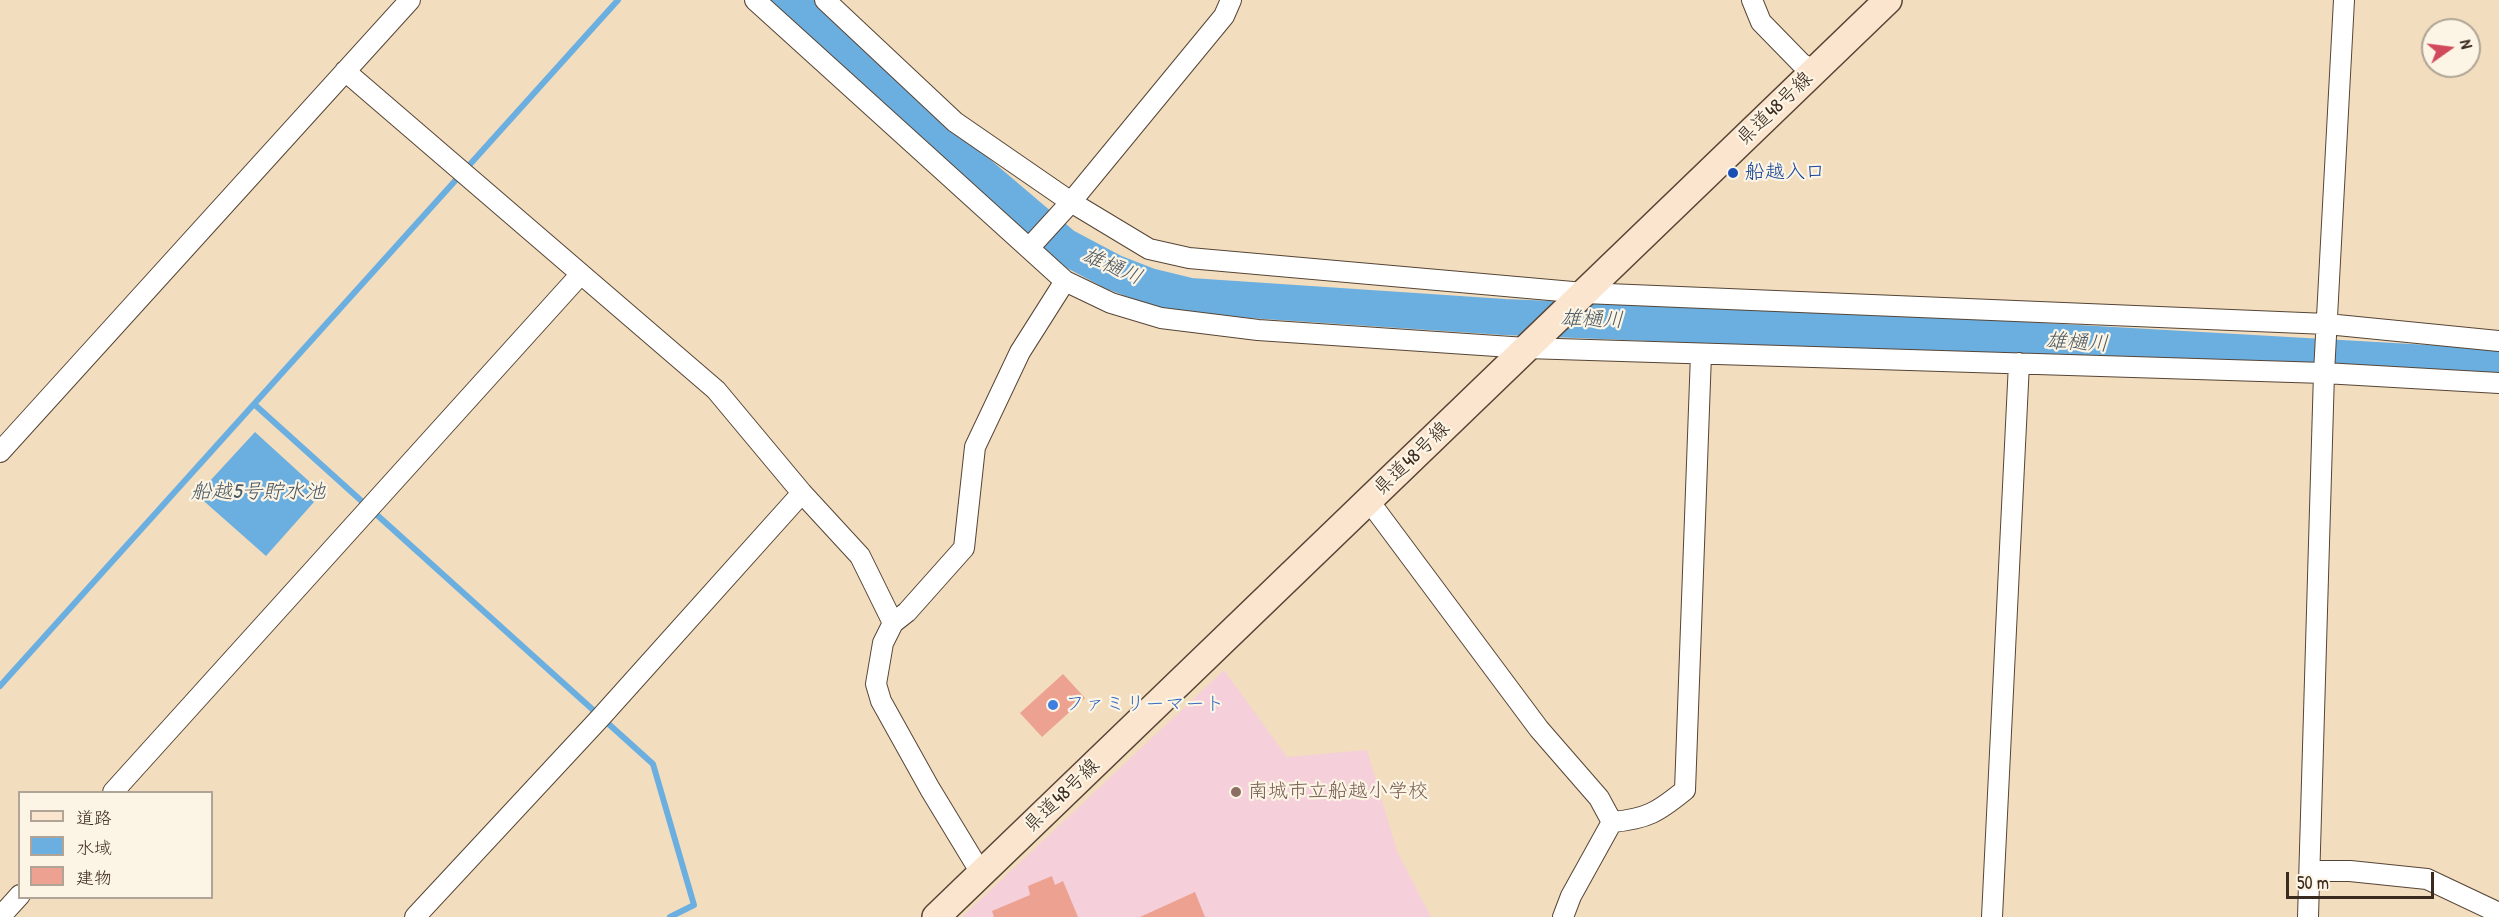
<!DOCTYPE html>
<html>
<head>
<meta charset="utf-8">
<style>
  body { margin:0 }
  #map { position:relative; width:2499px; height:917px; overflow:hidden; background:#f2ddbe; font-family:"Patrick Hand","Klee One",sans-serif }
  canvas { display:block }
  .legend { position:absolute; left:18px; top:791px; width:195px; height:108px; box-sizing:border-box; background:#fcf5e5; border:2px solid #afa495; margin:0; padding:8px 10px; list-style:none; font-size:18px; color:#3b2a1e }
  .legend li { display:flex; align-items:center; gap:12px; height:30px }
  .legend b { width:30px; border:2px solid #afa495 }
  .north { position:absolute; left:2421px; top:18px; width:60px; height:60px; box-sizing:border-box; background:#fcf5e5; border:2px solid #afa495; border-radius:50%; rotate:76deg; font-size:16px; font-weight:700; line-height:24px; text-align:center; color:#3b2a1e }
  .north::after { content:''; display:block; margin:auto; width:21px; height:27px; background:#d1495b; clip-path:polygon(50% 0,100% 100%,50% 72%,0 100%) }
  .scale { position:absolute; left:2286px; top:872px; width:148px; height:27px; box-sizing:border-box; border:3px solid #3b2a1e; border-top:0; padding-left:8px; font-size:18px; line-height:21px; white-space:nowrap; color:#3b2a1e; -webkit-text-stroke:4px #fcf5e5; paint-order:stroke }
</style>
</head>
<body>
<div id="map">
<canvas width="2499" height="917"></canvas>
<ul class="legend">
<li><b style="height:8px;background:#fce5cf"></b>道路</li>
<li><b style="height:16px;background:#6bafe0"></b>水域</li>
<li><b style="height:16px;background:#eda190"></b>建物</li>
</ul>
<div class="north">N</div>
<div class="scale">50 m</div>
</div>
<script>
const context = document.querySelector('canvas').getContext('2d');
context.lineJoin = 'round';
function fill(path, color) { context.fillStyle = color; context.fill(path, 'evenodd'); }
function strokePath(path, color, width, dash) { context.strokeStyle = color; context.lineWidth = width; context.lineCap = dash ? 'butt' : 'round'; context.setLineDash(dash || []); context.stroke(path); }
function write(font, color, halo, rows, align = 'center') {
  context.font = font + ' "Patrick Hand","Klee One",sans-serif'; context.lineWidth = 4.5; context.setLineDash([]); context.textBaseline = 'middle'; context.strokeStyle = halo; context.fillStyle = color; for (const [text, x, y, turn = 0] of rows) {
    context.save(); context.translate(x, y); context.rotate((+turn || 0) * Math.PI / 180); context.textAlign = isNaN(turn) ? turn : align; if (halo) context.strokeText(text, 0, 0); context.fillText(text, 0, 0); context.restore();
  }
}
fill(new Path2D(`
  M1224,670L1287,757L1367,750L1397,851L1431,917H962Z`), '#f5cfda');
fill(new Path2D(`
  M255,432L312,484L308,497L314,502L266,556L197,495Z`), '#6bafe0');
strokePath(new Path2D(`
  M254,404L653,764L694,905L670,917
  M0,686L618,0`), '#6bafe0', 6);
strokePath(new Path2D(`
  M788,0L950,149L1064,246L1113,272L1149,286L1190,296L1504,317L1938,335L2499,367`), '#6bafe0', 36);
fill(new Path2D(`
  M1063,674L1085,698L1042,737L1020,713Z
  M1052,876L1055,885L1063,881L1078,917H994L992,911L1030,895L1028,886Z
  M1195,892L1205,917H1140Z`), '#eda190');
const street = new Path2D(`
  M755,0L1065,281L1111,303L1161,318L1258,330L1526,348L2324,373L2499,383
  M825,0L955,122L1071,202L1149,249L1189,258L1584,293L2327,324L2499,341
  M1752,0L1761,22L1801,63L1814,71
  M345,71L716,390L802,493L860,556L893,623
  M1029,248L1071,202L1224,16L1231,0
  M0,452L410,0
  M1369,501L1539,729L1599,798L1612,822
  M113,792L580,275
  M1612,822C1647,819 1658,812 1685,790L1701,354
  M2311,871H2350L2427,879L2499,913
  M981,873L930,789L881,701L876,684L883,643L893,623L907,612L964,548L975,447L1020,352L1065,281
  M0,917L20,895
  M415,917L601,717L802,493
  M1563,917L1571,896L1612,822
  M1992,917L2019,363
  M2308,917L2324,373L2344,0`);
const secondary = new Path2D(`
  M936,917L1888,0`);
strokePath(street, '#564536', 22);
strokePath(secondary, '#564536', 30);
strokePath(street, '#fff', 20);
strokePath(secondary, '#fce5cf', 27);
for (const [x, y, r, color] of [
  [1733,173,6,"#1a4fb4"],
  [1053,705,6,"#3f7fe0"],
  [1236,792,6,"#8d6e63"]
]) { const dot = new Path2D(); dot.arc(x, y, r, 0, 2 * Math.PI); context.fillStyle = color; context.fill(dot); strokePath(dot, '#fcf5e5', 2); }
write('20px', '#3b2a1e', '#fcf5e5', [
  ["県道48号線",1775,109,-44],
  ["県道48号線",1412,459,-44],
  ["県道48号線",1062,796,-44]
]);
write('20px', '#164399', '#fcf5e5', [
  ["船越入口",1745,173]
], 'left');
write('20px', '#366cbe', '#fcf5e5', [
  ["ファミリーマート",1065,705]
], 'left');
write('20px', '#785e54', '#fcf5e5', [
  ["南城市立船越小学校",1248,792]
], 'left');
write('italic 21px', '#4c5962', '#fcf5e5', [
  ["雄樋川",1112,267,23],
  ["雄樋川",1592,320,2],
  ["雄樋川",2077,343,3],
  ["船越5号貯水池",258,492]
]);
</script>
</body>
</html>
